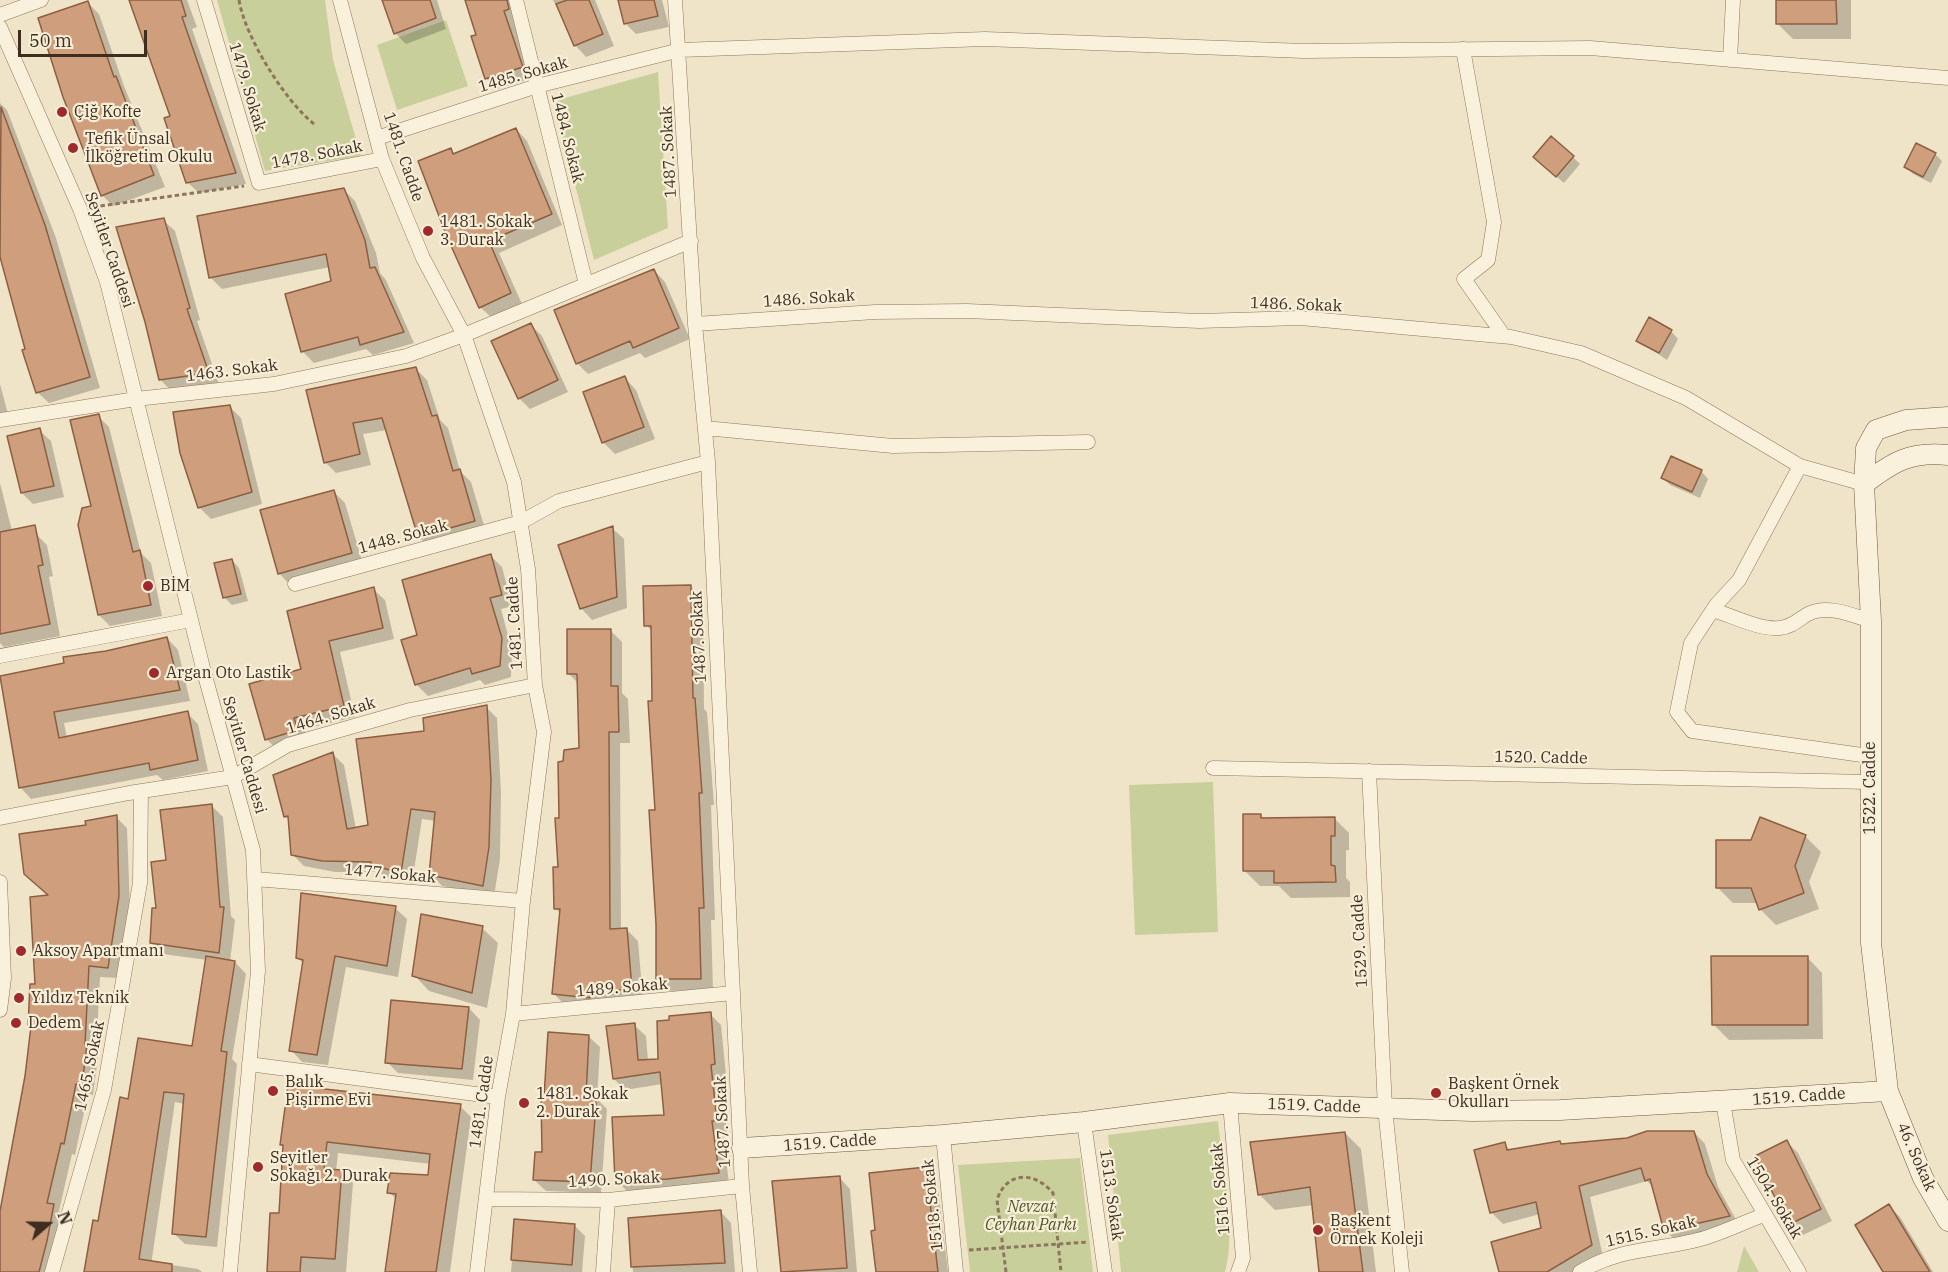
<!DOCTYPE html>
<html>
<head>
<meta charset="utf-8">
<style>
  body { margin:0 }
  #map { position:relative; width:1948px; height:1272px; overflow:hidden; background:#f0e4c8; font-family:"IBM Plex Serif",serif }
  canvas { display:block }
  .north { position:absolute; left:18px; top:1194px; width:60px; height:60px; -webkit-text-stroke:4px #f7eed8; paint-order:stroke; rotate:70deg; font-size:16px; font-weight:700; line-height:24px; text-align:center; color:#3d2e20 }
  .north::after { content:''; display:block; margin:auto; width:21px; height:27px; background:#3d2e20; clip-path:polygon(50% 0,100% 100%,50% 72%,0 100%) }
  .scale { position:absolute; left:18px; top:30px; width:129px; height:27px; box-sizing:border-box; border:3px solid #3d2e20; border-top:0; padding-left:8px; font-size:18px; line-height:21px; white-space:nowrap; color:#3d2e20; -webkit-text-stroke:4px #f7eed8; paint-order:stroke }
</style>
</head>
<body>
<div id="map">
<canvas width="1948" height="1272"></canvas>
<div class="north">N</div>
<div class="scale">50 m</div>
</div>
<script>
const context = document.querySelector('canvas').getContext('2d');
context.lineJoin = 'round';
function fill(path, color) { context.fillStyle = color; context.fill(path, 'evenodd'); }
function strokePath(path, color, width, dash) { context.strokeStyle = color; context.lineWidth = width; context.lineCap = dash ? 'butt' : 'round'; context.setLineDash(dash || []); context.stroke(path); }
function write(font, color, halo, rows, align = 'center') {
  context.font = font + ' "IBM Plex Serif",serif'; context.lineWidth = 4.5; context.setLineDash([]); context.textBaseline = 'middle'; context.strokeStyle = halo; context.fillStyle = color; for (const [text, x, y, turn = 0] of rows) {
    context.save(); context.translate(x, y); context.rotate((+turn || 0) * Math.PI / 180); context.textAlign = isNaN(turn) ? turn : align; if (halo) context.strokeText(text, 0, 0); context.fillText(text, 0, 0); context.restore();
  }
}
fill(new Path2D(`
  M217,0H325L333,60L361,156L265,171Z
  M446,20L468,86L397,110L377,45Z
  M658,72L668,228L594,260L554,101Z
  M1213,782L1218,932L1135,935L1129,785Z
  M1218,1121C1222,1163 1237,1232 1225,1272H1121L1108,1135Z
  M1080,1158L1093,1272H970L958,1165Z
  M1744,1246L1759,1272H1737Z`), '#c9cf9b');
fill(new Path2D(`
  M131,0H187L197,27L192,29L246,184L199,193L187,182L172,117Z
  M383,0H437L446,29L406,44L395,33Z
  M466,0H511L518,20L514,22L533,78L497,89L486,78L478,36Z
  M553,0H595L614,46L586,57L575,45Z
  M620,0H662L669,27L636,34L625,23Z
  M1778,0H1851V39H1793L1778,24Z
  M88,3L99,14L124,86L165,187L113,206L102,195Z
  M0,103L7,110L56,238L100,388L49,403L37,392L0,253Z
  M516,129L527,141L562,225L499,253L522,304L492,318L480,307L451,150L456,155Z
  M1935,154L1942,161L1931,183L1913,174L1906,167Z
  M1573,157L1580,164L1564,183L1542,164Z
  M344,190L355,201L376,253L380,273L386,280L414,343L373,355L366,349L314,363L302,351L333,282L330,267L222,289L210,277Z
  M163,220L175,231L200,320L197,321L219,384L171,391L160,379Z
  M654,270L665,282L690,339L645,358L640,353L588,374L577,363Z
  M531,325L542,336L568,392L530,409L519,398Z
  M1671,331L1678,339L1667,360L1638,340Z
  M416,369L427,380L440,420L448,428L460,471L471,482L486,532L430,548L419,537L387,430L363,434L371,465L336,473L325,462L307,391Z
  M625,378L636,390L655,439L615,454L603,442Z
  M0,384L8,414L0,416Z
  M230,407L241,418L262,504L211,519L199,507Z
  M98,416L109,427L141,553L151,563L162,616L110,626L99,615L93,507Z
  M39,430L51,441L64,497L33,504L22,493Z
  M1701,471L1708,479L1700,498L1670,485L1663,478Z
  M0,483L14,539L36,534L47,545L53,576L49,577L60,636L4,647L0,643Z
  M334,492L345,503L363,564L290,585L279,573Z
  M612,528L624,539L627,608L592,620L581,608Z
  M490,555L502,567L512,606L501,609L512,651L511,677L485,685L480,680L428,696L416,684L419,636Z
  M232,560L239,568L248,601L232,605L225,598L216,564Z
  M690,586L703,599L704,709L707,712L714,805H711L715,920H711L713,990L670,991L658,979L653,632L646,625Z
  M373,589L385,600L394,639L340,652L355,717L304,729L308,741L278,750L266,739L303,670Z
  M610,630L622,642V693L628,699L630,743H620L621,930H627L638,941L643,1000L565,1005L553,993L561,914L555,908L560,869V819L565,762L581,750L579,684L568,673Z
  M167,638L178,650L190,701L64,723L67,738L187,713L198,724L208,771L163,780L157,775L31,799L20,787L66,664Z
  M486,707L497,718L501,792L500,859L494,896L442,886L431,874L436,821L422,819L412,883L384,876L380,872H335L304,866L292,854L289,820L285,816L333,754L344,765L356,829L369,827L426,732Z
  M212,806L223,817L231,916L235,920L230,962H235L246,974L232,1059L237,1064L217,1247L185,1244L173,1233L185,1104L175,1102L150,1272H86L129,1101L193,1048L207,960L163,954L151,943L168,862Z
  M1261,816L1264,819L1334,818L1349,833V850H1346V878L1350,882V897L1291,898L1279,886H1260L1245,871Z
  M116,817L127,828L130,908L119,978L100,977L96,1055L98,1057L93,1095L88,1094L75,1155L72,1154L59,1211L64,1216L52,1272H0V1222L26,1077L32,1028L30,1025L50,896L87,826Z
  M1761,819L1806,837L1821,852L1809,882L1819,909L1776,925L1760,909L1758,903H1733L1717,887L1752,842Z
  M395,908L407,919L398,977L346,967L328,1065L302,1062L291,1050L304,964L298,958Z
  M482,928L498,943L487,1008L429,991L414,975Z
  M1807,957L1822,973L1823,1039L1729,1040L1713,1024Z
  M469,1008L480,1020L473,1080L398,1073L387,1062Z
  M710,1014L721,1025L726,1075H722L727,1132H723L729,1184L628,1192L616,1180L665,1116L662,1084L625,1090L614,1079L634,1025L646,1036L648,1061L660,1060Z
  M588,1036L600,1047L597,1099L607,1109L601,1193L546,1191L534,1180L544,1153L546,1099Z
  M460,1106L471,1117L450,1272H387L397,1200L389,1192L429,1177L431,1164L338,1153L336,1171H341L353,1183L346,1272H267L271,1214L280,1215L284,1147L282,1144Z
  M1694,1132L1705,1144L1718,1187L1740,1227L1677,1242L1666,1231L1654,1188L1647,1181L1590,1197L1603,1257L1577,1272H1499L1543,1229L1540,1214L1503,1224L1492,1213L1475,1151L1504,1144L1511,1151L1559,1142L1562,1145Z
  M1345,1133L1361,1149L1376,1272H1321L1314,1205L1275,1210L1259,1194Z
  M1787,1142L1798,1153L1832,1221L1801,1236L1790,1224L1757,1157Z
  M926,1169L937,1180L948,1272H881L877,1232Z
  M839,1177L850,1189L857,1272H783L774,1183Z
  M1889,1206L1900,1217L1933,1272H1885Z
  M720,1211L731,1223L735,1272H633L629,1219Z
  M515,1220L574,1225L585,1236L582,1272H511Z
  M165,1264L198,1269L202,1272H164Z`), '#0003');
const building = new Path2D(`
  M129,0H181L186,16L182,17L236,173L186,183L164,118L170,116Z
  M382,0H430L436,18L394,34Z
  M465,0H507L509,9L504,11L523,67L485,79L471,36L476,35Z
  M567,0H589L603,34L574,46L556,4Z
  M618,0H654L658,16L624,24Z
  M1776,0H1836L1837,24H1776Z
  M88,1L114,77L116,76L154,175L101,196L63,97L38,18Z
  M1,107L45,225L90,377L36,393L22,350L25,349L0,257Z
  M516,128L552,214L489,241L511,293L479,308L447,237L418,161L451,148L453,154Z
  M1551,136L1574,156L1556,177L1533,157Z
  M1916,143L1936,153L1923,177L1904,167Z
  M344,188L365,240L370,268L375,267L404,332L360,345L358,337L301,352L285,294L331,281L326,254L209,278L197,216Z
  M164,218L190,308L187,309L209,373L159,380L145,322L116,227Z
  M654,269L679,328L633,348L630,341L576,364L554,310Z
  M1649,317L1672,330L1659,353L1636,341Z
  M531,323L558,380L518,399L491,341Z
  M416,367L432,416L437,415L453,471L460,469L475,521L418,537L382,418L353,423L360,454L324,463L306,390Z
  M625,376L644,427L602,443L583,392Z
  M230,405L252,492L198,508L180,453L173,412Z
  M99,414L133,552L140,550L151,605L98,615L78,525L82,508L91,506L70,420Z
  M40,428L54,486L21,493L7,436Z
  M1671,456L1702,470L1692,492L1661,478Z
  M334,490L352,553L278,574L260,510Z
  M35,525L43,565L38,566L50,624L0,634V532Z
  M613,526L617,597L580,609L558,545Z
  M491,554L502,595L490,598L502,638L500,666L472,674L470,668L415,685L401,640L417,635L402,580Z
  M232,559L241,594L223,598L214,563Z
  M691,585L693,698H695L702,793H699L704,908H699L701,979H656V924L649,810H655L648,701H652L651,626H644L643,586Z
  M374,587L383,628L329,641L344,706L294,718L298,730L265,740L249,684L301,669L287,611Z
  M567,629H611V686H618L619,732H609L610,929L627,928L632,989L602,991V989H591L590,998L552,994L560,909H554L553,867H558L555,818H559L558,762L563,761L564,750L579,748L577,674H567Z
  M167,637L180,690L54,712L59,738L188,711L198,760L150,770L149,763L19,788L0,676L64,663L63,657L106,651Z
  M487,705L491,780L489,847L483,886L429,875L435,812L411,809L401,873L371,865V862L322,861L291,855L288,816L284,817L273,775L333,752L347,829L368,825L356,739L424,731L423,718Z
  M212,804L220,907H224L219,953L150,943L152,908H156L151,862L166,860L160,810Z
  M1243,814H1261V818L1335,817V836H1331V865L1335,866L1336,882L1274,883V871H1243Z
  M117,815L119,896L108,968L89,966L85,1044H87L82,1085L76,1084L64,1144L61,1143L47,1203L54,1204L47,1241L39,1272H0V1211L25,1076L31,1026H28L30,984H35L30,897L48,895L24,874L19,834L86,825L85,821Z
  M1760,817L1806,835L1795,866L1804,893L1759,910L1751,888H1716V840H1751Z
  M301,893L396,906L387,966L335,956L317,1055L289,1051L303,960L296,958Z
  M421,914L483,926L472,993L412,976Z
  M206,956L235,961L221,1051L227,1052L206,1237L172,1234L184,1094L164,1092L139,1259L172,1264V1272H84L93,1220L98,1221L120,1097L128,1099L138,1038L192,1046Z
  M1711,956H1808V1025H1712Z
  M391,1000L469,1007L462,1069L385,1063Z
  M711,1012L715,1064L711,1065L717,1121H712L719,1173L668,1179L615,1181L612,1117L664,1115L660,1072L613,1079L606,1026L635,1023L638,1060L658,1059L657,1021L669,1020V1016Z
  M548,1032L589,1035L586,1097L596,1096V1105L590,1182L533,1180L535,1152H542L541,1097H544Z
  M288,1085L461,1104L436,1272H385L396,1194L387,1193L390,1173L428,1175L430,1154L327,1142L324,1169L342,1170L335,1259L301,1257L300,1272H267L270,1213H279L283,1145H280Z
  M1647,1131H1694L1707,1174L1730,1216L1664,1231L1650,1179L1645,1181L1641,1168L1579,1186L1592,1245L1547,1272H1499L1491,1242L1541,1228L1536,1202L1490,1213L1474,1150L1505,1142L1507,1150L1560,1141L1561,1144L1627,1138Z
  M1345,1132L1363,1272H1319L1310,1187L1258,1195L1250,1142Z
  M1787,1140L1821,1209L1788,1225L1755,1156Z
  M926,1167L938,1272H876L871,1231L875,1230L869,1173Z
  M840,1176L847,1268L781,1272L772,1181Z
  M1889,1204L1930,1272H1883L1855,1225Z
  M721,1210L725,1263L631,1267L628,1218Z
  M514,1219L575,1224L572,1265L511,1260Z`);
fill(building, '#cf9f7d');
strokePath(building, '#8d5f41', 1.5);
const street = new Path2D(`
  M204,0L259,183L382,159
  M340,0L382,159L423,258L464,335L514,482L528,569L535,685L544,732L523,901L513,1014L498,1097L477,1272
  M516,0L586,284
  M675,0L695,324L708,462L742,1186L750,1272
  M0,15L41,0
  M0,27L80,209L107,282L204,672L253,850L258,971L230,1272
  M1463,49L1494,222L1488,260L1464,279L1504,336
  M1730,60L1733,0
  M377,138L537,86L680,50L985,39L1304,51L1590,48L1948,78
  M695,324L875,312L967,311L1199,321L1300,318L1511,337L1581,353L1686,398L1800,466L1864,484
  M0,420L136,399L274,384L406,356L464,335L691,241
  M705,428L893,446L1088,442
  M1800,466L1739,580L1716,605L1691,643L1677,712L1692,731L1869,756
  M295,584L521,522L559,501L708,462
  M1713,610C1733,616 1759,630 1780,628C1792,627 1799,619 1808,614C1828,604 1851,615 1871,621
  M0,656L191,620
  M1213,768L1869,782
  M1369,771L1385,1108L1402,1272
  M0,818L129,793L233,777L288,745L410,710L535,685
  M255,879L523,901
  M0,882L4,978L0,1010
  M513,1014L733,993
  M249,1064L498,1097
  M1723,1102L1733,1160L1799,1272
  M1230,1103L1243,1258L1238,1272
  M1084,1122L1105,1272
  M943,1135L956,1272
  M486,1199L608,1200L742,1186
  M52,1272L104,1090L140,883L141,791
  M603,1272L608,1200
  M1580,1272C1619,1248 1652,1251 1693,1241C1717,1236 1741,1223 1764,1215`);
const secondary = new Path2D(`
  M1948,417L1906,420L1876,430L1866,448L1864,484L1871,621V943L1888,1091L1923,1178L1948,1221
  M1864,484C1893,462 1910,451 1948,455
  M742,1148L943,1135L1084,1122L1230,1103L1472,1111L1560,1110L1888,1091`);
strokePath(street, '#8d765c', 15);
strokePath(secondary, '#6f573f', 21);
strokePath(new Path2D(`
  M239,0C245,37 285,101 314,124
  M93,207L244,186
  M969,1250L1088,1242
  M1006,1272L997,1200C1006,1171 1035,1171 1053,1193L1061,1272`), '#8d765c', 3, [4.5, 3]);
strokePath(street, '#faf1dc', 14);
strokePath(secondary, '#faf1dc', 20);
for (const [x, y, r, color] of [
  [62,112,6,"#9e2a2b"],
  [73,148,6,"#9e2a2b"],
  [428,231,6,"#9e2a2b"],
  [148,586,6,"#9e2a2b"],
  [154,673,6,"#9e2a2b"],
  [21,951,6,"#9e2a2b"],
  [19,998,6,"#9e2a2b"],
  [16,1023,6,"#9e2a2b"],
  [273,1091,6,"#9e2a2b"],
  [1436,1093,6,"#9e2a2b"],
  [524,1103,6,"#9e2a2b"],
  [258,1167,6,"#9e2a2b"],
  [1318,1230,6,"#9e2a2b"]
]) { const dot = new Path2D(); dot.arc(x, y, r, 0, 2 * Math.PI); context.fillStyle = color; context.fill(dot); strokePath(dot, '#f7eed8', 2); }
write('16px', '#3d2e20', '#f7eed8', [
  ["1485. Sokak",523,75,-16],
  ["1479. Sokak",247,87,73],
  ["1484. Sokak",567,138,76],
  ["1487. Sokak",669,152,-93],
  ["1478. Sokak",317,155,-11],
  ["1481. Cadde",403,157,71],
  ["Seyitler Caddesi",109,250,71],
  ["1486. Sokak",809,299,-4],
  ["1486. Sokak",1296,305,2],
  ["1463. Sokak",232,371,-7],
  ["1448. Sokak",403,537,-15],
  ["1481. Cadde",515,623,-93],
  ["1487. Sokak",699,637,-93],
  ["1464. Sokak",331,716,-17],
  ["Seyitler Caddesi",244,755,74],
  ["1520. Cadde",1541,758,1],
  ["1522. Cadde",1870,788,-90],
  ["1477. Sokak",390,874,5],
  ["1529. Cadde",1360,941,-93],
  ["1489. Sokak",622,988,-5],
  ["1465. Sokak",90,1066,-78],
  ["1519. Cadde",1799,1097,-4],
  ["1481. Cadde",482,1102,-82],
  ["1519. Cadde",1314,1106,2],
  ["1487. Sokak",723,1122,-93],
  ["1519. Cadde",830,1143,-4],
  ["46. Sokak",1916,1157,66],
  ["1490. Sokak",614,1180,-3],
  ["1516. Sokak",1221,1189,-95],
  ["1513. Sokak",1111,1195,82],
  ["1504. Sokak",1774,1198,59],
  ["1518. Sokak",933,1205,-96],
  ["1515. Sokak",1651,1232,-13]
]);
write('16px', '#3d2e20', '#f7eed8', [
  ["Çiğ Kofte",74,112],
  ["Tefik Ünsal",85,139],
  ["İlköğretim Okulu",85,157],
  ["1481. Sokak",440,222],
  ["3. Durak",440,240],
  ["BİM",160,586],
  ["Argan Oto Lastik",166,673],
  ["Aksoy Apartmanı",33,951],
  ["Yıldız Teknik",31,998],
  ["Dedem",28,1023],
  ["Balık",285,1082],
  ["Pişirme Evi",285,1100],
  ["Başkent Örnek",1448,1084],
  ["Okulları",1448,1102],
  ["1481. Sokak",536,1094],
  ["2. Durak",536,1112],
  ["Seyitler",270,1158],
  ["Sokağı 2. Durak",270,1176],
  ["Başkent",1330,1221],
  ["Örnek Koleji",1330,1239]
], 'left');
write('italic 16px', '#4d5a26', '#f7eed8', [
  ["Nevzat",1031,1207],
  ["Ceyhan Parkı",1031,1225]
]);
</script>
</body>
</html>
